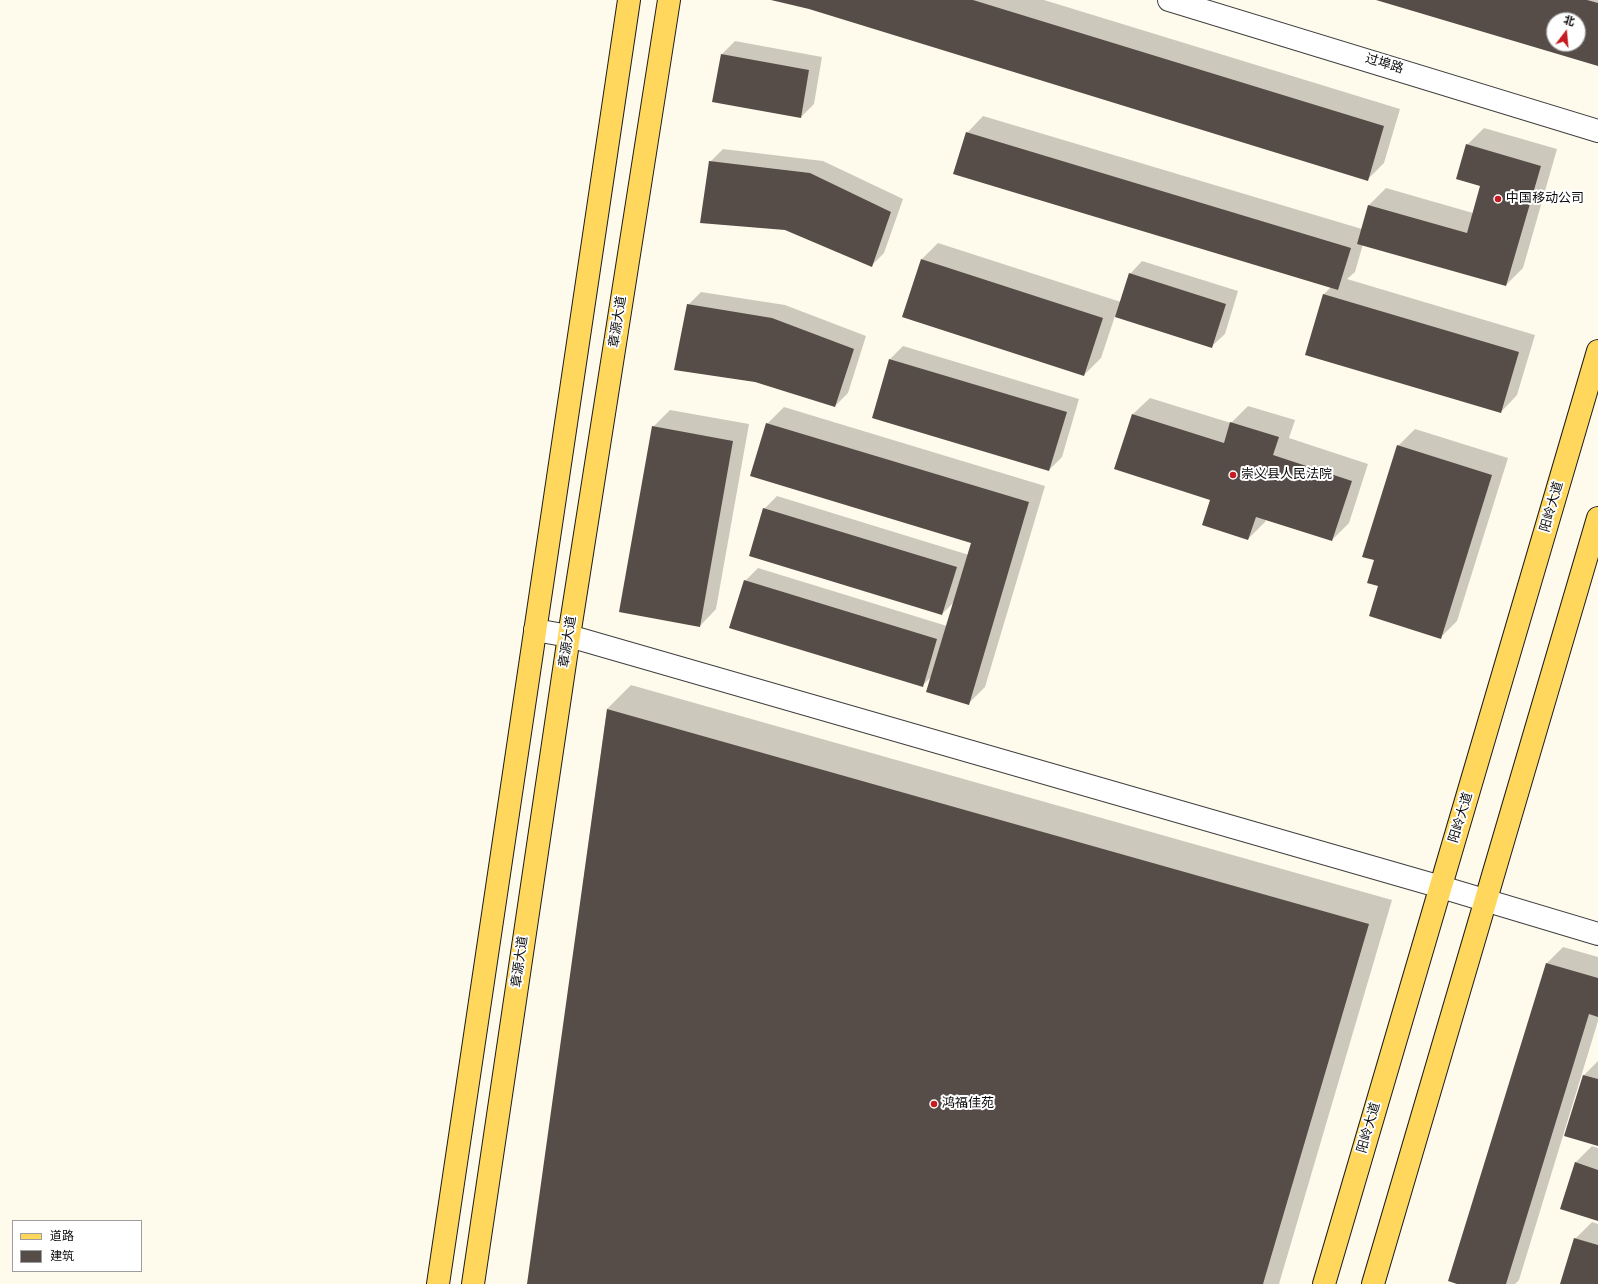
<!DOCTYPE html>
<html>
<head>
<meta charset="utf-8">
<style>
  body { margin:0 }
  #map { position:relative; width:1598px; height:1284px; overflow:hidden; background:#fffbec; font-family:Spectral,"Noto Sans SC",serif }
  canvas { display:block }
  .legend { position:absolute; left:12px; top:1220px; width:130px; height:52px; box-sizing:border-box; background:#fff; border:1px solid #9e9e9e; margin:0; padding:5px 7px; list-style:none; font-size:12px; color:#0c0c0c }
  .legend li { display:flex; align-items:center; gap:8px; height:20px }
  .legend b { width:20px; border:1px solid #9e9e9e }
  .north { position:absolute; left:1546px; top:12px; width:40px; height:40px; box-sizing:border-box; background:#fff; border:1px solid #9e9e9e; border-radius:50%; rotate:16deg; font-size:11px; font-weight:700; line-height:16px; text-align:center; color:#0c0c0c }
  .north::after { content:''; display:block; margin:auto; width:14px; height:18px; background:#c51c24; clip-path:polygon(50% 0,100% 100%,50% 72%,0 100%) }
</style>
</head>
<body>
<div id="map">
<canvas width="1598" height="1284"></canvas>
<ul class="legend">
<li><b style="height:5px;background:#ffd75c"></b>道路</li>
<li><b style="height:11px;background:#564d48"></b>建筑</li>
</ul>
<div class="north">北</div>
</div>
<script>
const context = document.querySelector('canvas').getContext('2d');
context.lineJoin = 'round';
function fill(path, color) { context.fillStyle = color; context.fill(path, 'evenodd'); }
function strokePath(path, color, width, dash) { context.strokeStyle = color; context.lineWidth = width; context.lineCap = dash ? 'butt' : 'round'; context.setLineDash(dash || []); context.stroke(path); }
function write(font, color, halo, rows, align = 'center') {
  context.font = font + ' Spectral,"Noto Sans SC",serif'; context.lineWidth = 4; context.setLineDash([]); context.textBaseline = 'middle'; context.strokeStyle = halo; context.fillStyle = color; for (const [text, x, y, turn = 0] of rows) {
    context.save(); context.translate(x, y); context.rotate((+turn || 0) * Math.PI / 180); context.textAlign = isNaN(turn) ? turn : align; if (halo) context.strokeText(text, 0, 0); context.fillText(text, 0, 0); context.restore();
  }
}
fill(new Path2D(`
  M772,0H1044L1400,109L1384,163L1367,180L810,8Z
  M1378,0H1598V64ZM1554,20H1578V44H1554Z
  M735,41L822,57L814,104L801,117L722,54Z
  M983,116L1362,229L1369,205L1386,188L1473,213L1481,185L1467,145L1484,128L1557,149L1523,268L1506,285L1363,244L1355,272L1347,279L1535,335L1517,395L1501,412L1306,354L1324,294L1331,287L967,133Z
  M723,149L823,161L903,199L884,253L872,265L710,162Z
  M938,243L1121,302L1130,274L1142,261L1238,291L1225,334L1212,346L1115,316L1101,358L1084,375L922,259Z
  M701,292L785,305L866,336L848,393L835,406L688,305Z
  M903,346L1079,399L1062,457L1049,470L873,418L890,359Z
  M1150,398L1231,423L1248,406L1295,420L1289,438L1368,464L1349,523L1332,540L1266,519L1265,522L1248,539L1133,414Z
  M784,407L1045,486L985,687L968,704L932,676L922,686L745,581L758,568L947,626L955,601L942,614L764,509L777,496L969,555L973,542L767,424Z
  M670,410L749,424L716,609L700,626L653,427Z
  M1415,429L1508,458L1457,621L1440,638L1375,560L1398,446Z
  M631,685L1392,900L1279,1284H528L607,709Z
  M1563,947L1598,957V1021L1519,1280L1515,1284H1460L1546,964Z
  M1598,1061V1145L1584,1075Z
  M1592,1146L1598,1148V1220L1575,1163Z
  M1592,1222L1598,1224V1284H1561L1575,1239Z`), '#0003');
fill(new Path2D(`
  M771,0H973L1384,126L1368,181L809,9Z
  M1376,0H1587L1598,3V66ZM1554,20H1578V44H1554Z
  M721,54L809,70L801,118L712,102Z
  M966,132L1351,248L1338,290L953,174Z
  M1466,144L1541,166L1506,286L1357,244L1368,205L1467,233L1480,186L1456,179Z
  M709,161L810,173L891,212L872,267L785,230L700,223Z
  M921,259L1103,318L1084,376L902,317Z
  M1129,273L1226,304L1212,348L1115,317Z
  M1323,294L1519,352L1501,413L1305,355Z
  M687,304L772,318L854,349L835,407L755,382L674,370Z
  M889,359L1067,412L1049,471L872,418Z
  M1132,414L1224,443L1230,422L1279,437L1273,455L1352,481L1332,541L1256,517L1248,540L1202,525L1210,500L1114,469Z
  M766,423L1029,502L969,705L926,692L971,543L750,476Z
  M652,426L733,441L700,627L619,612Z
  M1397,445L1492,475L1441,639L1369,616L1378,586L1367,583L1374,560L1362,557Z
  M763,508L957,567L942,615L749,556Z
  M744,580L937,639L923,687L729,628Z
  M607,709L1369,924L1263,1284H527Z
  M1546,963L1598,978V1017L1589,1014L1506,1284H1457L1448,1281Z
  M1583,1075L1598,1079V1146L1564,1136Z
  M1575,1162L1598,1170V1221L1560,1209Z
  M1574,1238L1598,1245V1284H1560Z`), '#564d48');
const tertiary = new Path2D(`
  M1169,0L1598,131
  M535,630L569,636L1441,887L1598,934`);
const primary = new Path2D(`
  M438,1284L629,0
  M473,1284L569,636L669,0
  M1324,1284L1598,351
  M1373,1284L1598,518`);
strokePath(tertiary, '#3f3f3f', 24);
strokePath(primary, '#1d1d1d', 24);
strokePath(tertiary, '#fff', 22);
strokePath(primary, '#ffd75c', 22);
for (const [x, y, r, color] of [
  [1498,199,4,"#c51c24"],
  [1233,475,4,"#c51c24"],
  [934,1104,4,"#c51c24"]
]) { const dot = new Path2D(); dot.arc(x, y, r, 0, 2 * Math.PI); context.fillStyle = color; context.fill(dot); strokePath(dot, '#fff', 1.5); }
write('13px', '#0c0c0c', '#fff', [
  ["过埠路",1384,65,17],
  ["章源大道",619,322,-81],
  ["阳岭大道",1553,507,-74],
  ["章源大道",569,642,-81],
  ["阳岭大道",1462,818,-73],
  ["章源大道",521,962,-82],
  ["阳岭大道",1370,1128,-74]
]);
write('13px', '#0c0c0c', '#fff', [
  ["中国移动公司",1506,199],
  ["崇义县人民法院",1241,475],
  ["鸿福佳苑",942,1104]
], 'left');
</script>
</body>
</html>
